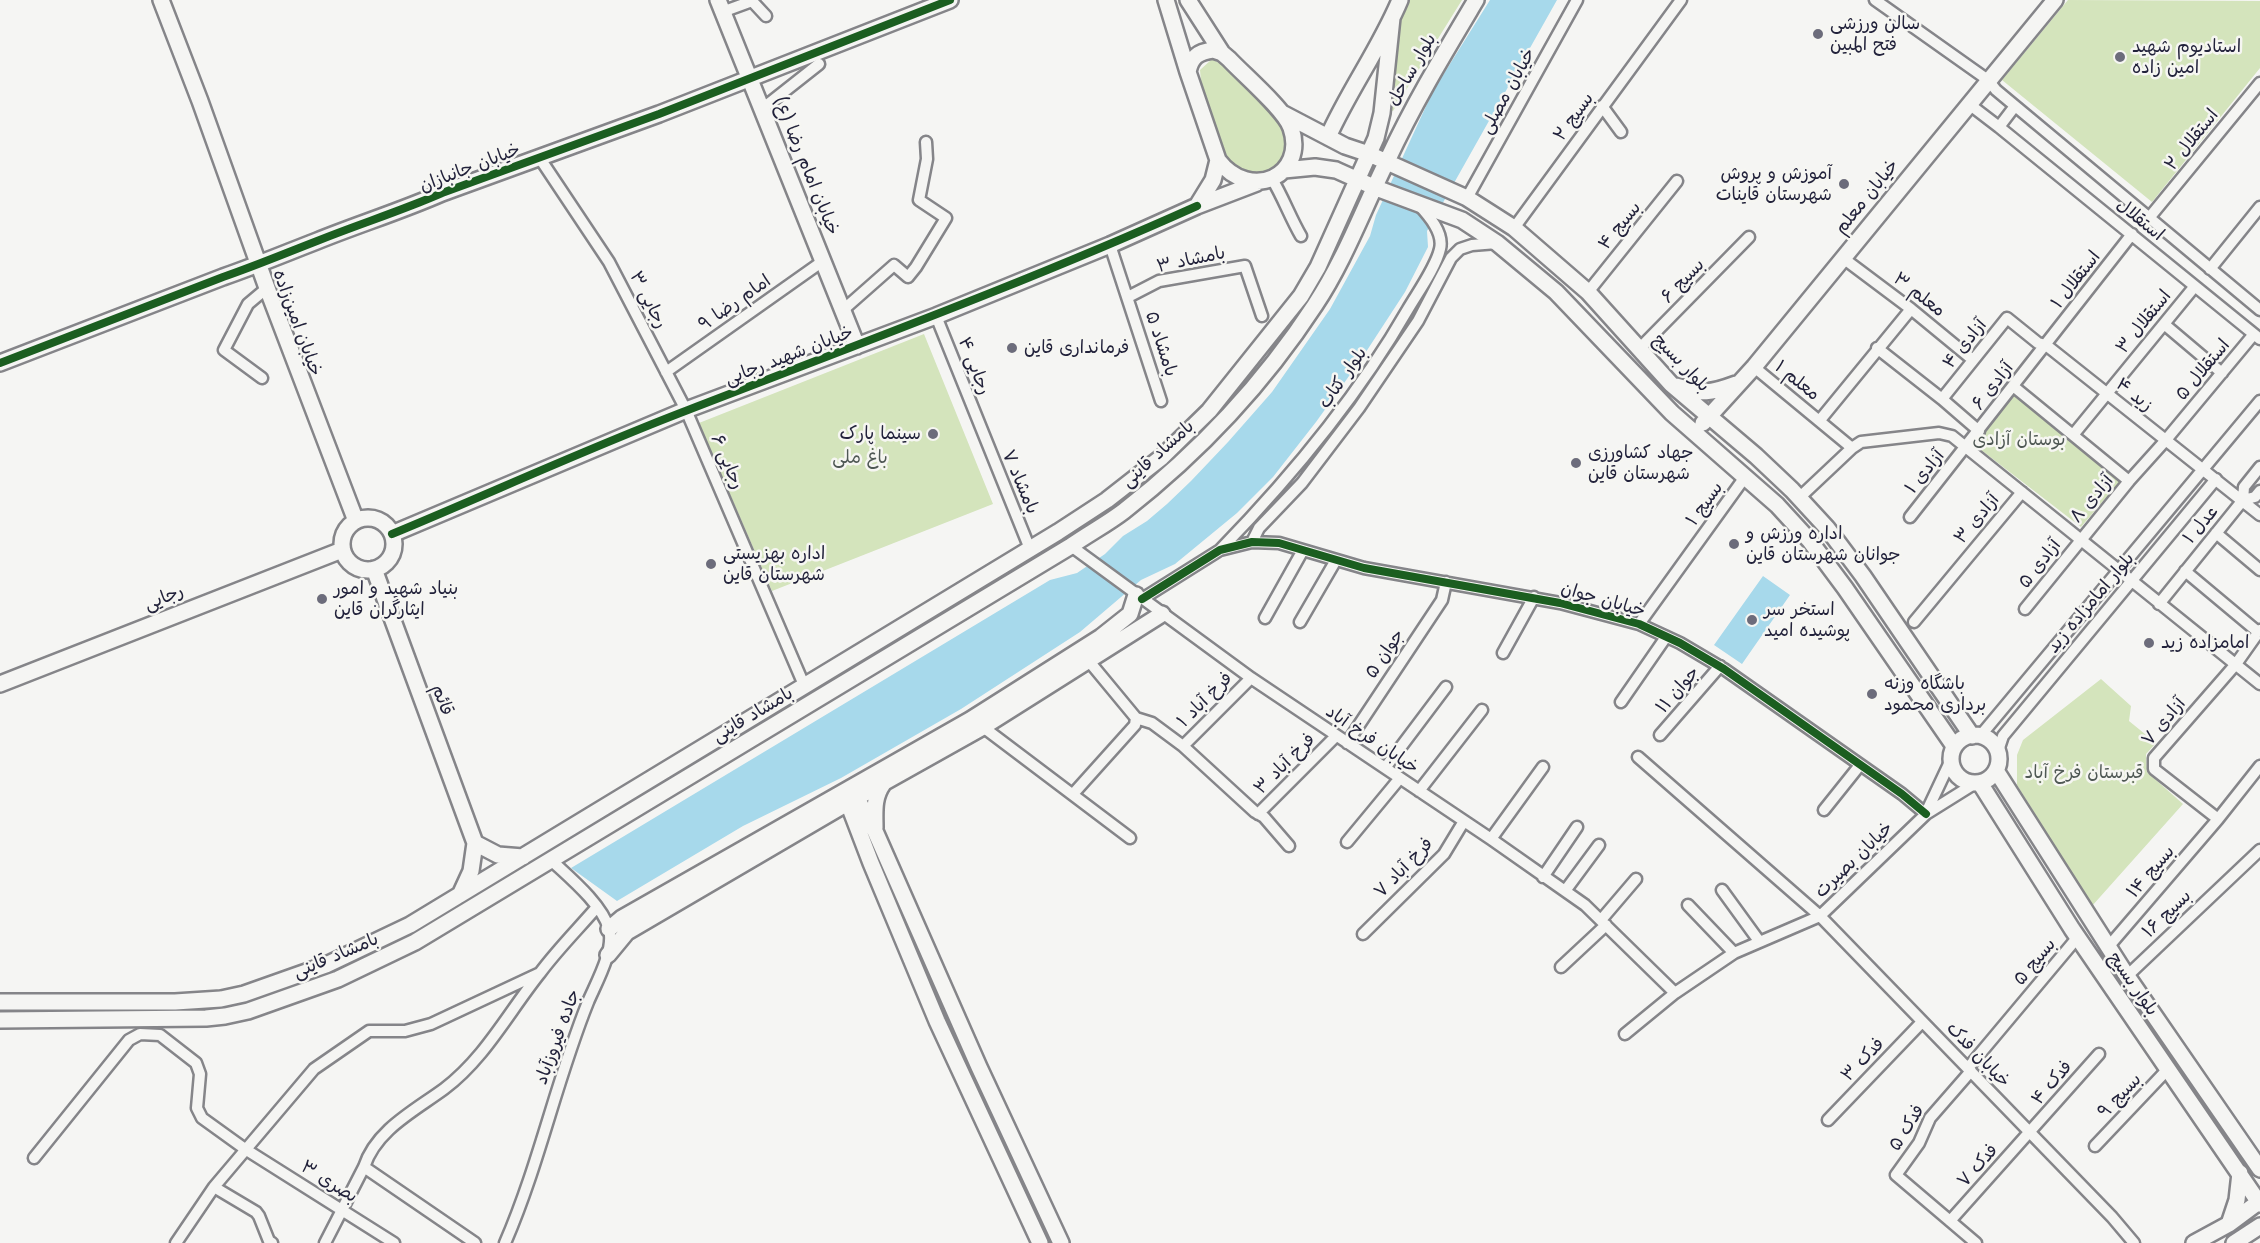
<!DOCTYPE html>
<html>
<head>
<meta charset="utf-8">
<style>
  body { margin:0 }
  canvas { display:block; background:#f5f5f3 }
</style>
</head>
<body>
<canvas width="2260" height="1243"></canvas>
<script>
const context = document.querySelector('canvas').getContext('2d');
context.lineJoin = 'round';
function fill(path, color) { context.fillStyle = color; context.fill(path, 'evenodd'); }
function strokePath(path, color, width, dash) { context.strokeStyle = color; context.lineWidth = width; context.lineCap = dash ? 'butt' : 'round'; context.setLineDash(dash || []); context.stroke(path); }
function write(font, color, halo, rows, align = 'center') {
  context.font = font + ' "Playpen Sans","Playpen Sans Arabic",sans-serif'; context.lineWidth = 5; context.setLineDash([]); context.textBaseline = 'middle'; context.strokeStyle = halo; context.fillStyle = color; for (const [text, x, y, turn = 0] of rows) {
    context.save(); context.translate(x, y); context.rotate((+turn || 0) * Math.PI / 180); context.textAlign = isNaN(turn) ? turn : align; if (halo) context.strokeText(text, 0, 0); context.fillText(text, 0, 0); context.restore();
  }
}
fill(new Path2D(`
  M1409,0H1462L1393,111L1389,110L1399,25Z
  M2068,0L2260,1V68L2152,202L2002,80Z
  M1212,59L1229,69L1241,82L1254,92L1285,127L1288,141L1285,159L1273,171L1255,175L1235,173C1214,140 1203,109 1200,70Z
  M924,334L993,504L772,591L699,423Z
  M2011,392L2120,481L2081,527L1972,443Z
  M2101,679L2131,706L2129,721L2156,743L2146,754L2147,772L2183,804L2092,906L2017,785V755L2023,740Z`), '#d4e4bc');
fill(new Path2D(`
  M1490,0H1557L1427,231L1428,247L1405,292L1362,358L1316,422L1273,477L1237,513L1175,564L1141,580L1080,632L961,709L841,778L743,826L617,901L571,868L1050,580L1077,573L1105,554L1123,536L1147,521L1167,504L1191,481L1228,442L1272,392L1330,309L1370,236L1376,215L1433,91Z
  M1763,576L1790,595L1742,664L1714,645Z`), '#a7d9eb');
const street = new Path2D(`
  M1875,0L1988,80L1996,90L2260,310
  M722,12L752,1L766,16
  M1969,104L1999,127L2260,339
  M1602,106L1621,132
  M762,109L819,64
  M1999,127L2015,106
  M539,157L609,262L686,410L804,685
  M1272,179C1283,197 1290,217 1301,236
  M1467,198L1577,0
  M2149,218L2260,83
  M1514,228L1681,0
  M1110,245L1161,401
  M1843,258L1911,309L1973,360
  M2210,269L2260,207
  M1588,292L1677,181
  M1128,297L1159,281L1245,266L1262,316
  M843,310L894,265L908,277L916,267L946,218L919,200L927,159L926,142
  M936,316L1030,549
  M2164,324L2222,373
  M1640,348L1749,237
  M1877,348L1942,399L1979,431
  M1754,367L1852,448
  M666,372L823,261
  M262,378L224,350L248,304L267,288
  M2013,386L2129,481
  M1942,399L2007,318L2038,343L2046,345L2260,515
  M1820,420L1911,309
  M2073,435L2195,286
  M1799,498L1852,448L1861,442L1939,433L1952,436L2260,684
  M2243,500L2244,487L2260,467
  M2243,500L2255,497L2260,491
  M1910,517L2132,234
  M2216,533L2260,570
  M1252,542L1259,528L1302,483L1359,408L1418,321L1451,258L1460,249L1472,245L1497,243
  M1071,546L1251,678L1491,839L1585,905L1675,993
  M1220,550C1291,477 1357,398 1408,309C1418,292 1436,267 1440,249C1444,233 1429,216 1419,205
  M2185,571L2258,632
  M1142,599L1220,550L1252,542L1279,543L1364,568L1560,603L1639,624L1680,643L1724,669L1902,794L1926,814
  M2159,604L2243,500
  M2025,609L2129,481L2165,441L2254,334
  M1265,618L1303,550
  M1300,622L1336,560
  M1914,622L2022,492
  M1639,624L1745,477
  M1503,653L1534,597
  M1088,660L1136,718L1152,723L1183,746L1255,812L1264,817L1289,846
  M1621,702L1666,637
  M983,727L1130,838
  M1660,735L1720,666
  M1981,735L2260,401
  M1347,743L1442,600L1446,582
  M1183,746L1251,678
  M1998,751L2003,736L2216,479
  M1638,757L1820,916L2112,1217L2134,1243
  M1385,768L1446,687
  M1419,791L1482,710
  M1073,794L1135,725L1136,718
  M1824,810L1860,765
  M1926,813L1950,762
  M1258,814L1336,736
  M2218,819L2154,769V758L2236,664L2260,630
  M1491,839L1543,767
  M1347,842L1400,778
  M1543,877L1577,827
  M1722,890L1759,941
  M1565,891L1599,845
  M1688,905L1734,953
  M1601,920L1636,879
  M1363,934L1444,854L1464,821
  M2109,946L2218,819L2260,766
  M1561,967L1606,925
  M2127,976L2260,850
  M1625,1034L1675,993L1734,953L1820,916L1926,814L1974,784
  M1968,1068L2077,938
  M1971,1071L1930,1118L1919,1143L1896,1175L1976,1243
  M1828,1120L1922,1022
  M2095,1146L2168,1069
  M34,1158L129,1040L140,1034L160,1035L196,1063L200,1074L197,1108L202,1118L245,1149L394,1243
  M364,1167L475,1243
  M214,1187L256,1212L259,1216L269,1241L272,1243
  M1950,1221L2099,1054
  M176,1243L214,1187L314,1069L369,1031H405L431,1024L540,973
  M325,1243L364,1167C376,1130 414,1111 444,1089C485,1058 508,1013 540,973C557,950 578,929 597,907
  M505,1243C539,1165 556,1081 588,1002C596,983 615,950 609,929C602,904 569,877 551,860`);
const secondary = new Path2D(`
  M161,0L200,101L267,288L356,521
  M718,0L857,346
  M1166,0L1188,72
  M1188,0L1222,53
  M1213,50L1222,53L1229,59C1244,75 1285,110 1291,128C1307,175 1251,203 1218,160L1188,72C1191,57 1198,52 1213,50Z
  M1282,113L1345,146L1369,154L1467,198L1514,228L1588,292L1671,384L1756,456L1792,490L1827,528L1863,576L1972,736
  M1328,137C1349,90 1380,48 1400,0
  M1284,170L1315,167L1336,170L1376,188L1462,220L1497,243L1556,292L1672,413L1777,505L1810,541L1845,588L1954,746
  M1197,206L1213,180L1218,160
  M0,363L223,277C255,266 286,253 317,241C359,224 401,211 442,193L659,114L950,0
  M1676,386C1704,394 1709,394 1736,384
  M1703,423L1754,367L2055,0
  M342 544a26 26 0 1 1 52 0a26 26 0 1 1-52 0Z
  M392,534L686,410L936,316L1110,245L1197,206L1257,183
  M374,569L475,843L471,871L460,895
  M0,684L342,550
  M1951 759a24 24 0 1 1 48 0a24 24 0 1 1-48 0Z
  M1997,772L2127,976L2260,1169
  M1980,783L2072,929L2260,1204
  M853,791L875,831L979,1067L1061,1243
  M845,795L871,863L937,1021L1040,1243
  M875,828C875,812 873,798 883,784
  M475,843L498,855L523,857
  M609,929L622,918L970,720L1101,637L1130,614L1136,595
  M608,955L627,932L849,802L983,727L1162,614
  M0,1002H175L221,999L244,994L326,965L410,925L1058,532L1107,500L1162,457L1209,411L1301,296L1318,267L1376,138L1382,113L1392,18
  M0,1020L206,1018L225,1016L248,1011L338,979L415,942L1071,546C1088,534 1107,524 1124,511C1197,454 1264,383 1315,305C1345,260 1364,207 1388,159C1414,103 1445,52 1476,0
  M2229,1224L2237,1200L2240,1173
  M2194,1243L2229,1224L2260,1201
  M2234,1243L2260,1226`);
strokePath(street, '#858589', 15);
strokePath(secondary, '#858589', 20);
strokePath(street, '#f5f5f3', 10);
strokePath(secondary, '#f5f5f3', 15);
strokePath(new Path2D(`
  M0,363L223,277C255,266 286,253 317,241C359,224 401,211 442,193L659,114L950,0
  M392,534C491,493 588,448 688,410C859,344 1030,281 1197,206
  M1142,599L1220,550L1252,542L1279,543L1364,568L1560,603L1639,624L1680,643L1724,669L1902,794L1926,814`), '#1b5e20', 8);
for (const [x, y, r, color] of [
  [1818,34,6,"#6c6c7b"],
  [2120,57,6,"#6c6c7b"],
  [1844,184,6,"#6c6c7b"],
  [1012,348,6,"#6c6c7b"],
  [933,434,6,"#6c6c7b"],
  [1576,463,6,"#6c6c7b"],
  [1734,544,6,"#6c6c7b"],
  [711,564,6,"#6c6c7b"],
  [322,599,6,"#6c6c7b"],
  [1752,620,6,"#6c6c7b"],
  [2149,643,6,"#6c6c7b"],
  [1872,694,6,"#6c6c7b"]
]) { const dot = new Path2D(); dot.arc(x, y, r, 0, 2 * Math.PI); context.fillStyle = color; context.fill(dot); strokePath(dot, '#f6f6f2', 2); }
write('18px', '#22223b', '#f6f6f2', [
  ["سالن ورزشی",1830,24],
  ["فتح المبین",1830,45],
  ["استادیوم شهید",2132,47],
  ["امین زاده",2132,68],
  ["آموزش و پروش",1832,174,"right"],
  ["شهرستان قاینات",1832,195,"right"],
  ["فرمانداری قاین",1024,348],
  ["سینما پارک",921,434,"right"],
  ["جهاد کشاورزی",1588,453],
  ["شهرستان قاین",1588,474],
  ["اداره ورزش و",1746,534],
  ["جوانان شهرستان قاین",1746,555],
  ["اداره بهزیستی",723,554],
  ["شهرستان قاین",723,575],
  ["بنیاد شهید و امور",334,589],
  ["ایثارگران قاین",334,610],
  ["استخر سر",1764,610],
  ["پوشیده امید",1764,631],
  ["امامزاده زید",2161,643],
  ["باشگاه وزنه",1884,684],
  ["برداری محمود",1884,705]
], 'left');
write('18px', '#22223b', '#f6f6f2', [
  ["بلوار ساحل",1412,70,-60],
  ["خیابان مصلی",1508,91,-61],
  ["بسیج ۲",1574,117,-54],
  ["استقلال ۲",2192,140,-51],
  ["خیابان امام رضا (ع)",806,166,68],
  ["خیابان جانبازان",470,168,-21],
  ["خیابان معلم",1867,197,-51],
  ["استقلال",2140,220,39],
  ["بسیج ۴",1620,226,-51],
  ["بامشاد ۳",1191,260,-12],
  ["استقلال ۱",2076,280,-52],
  ["بسیج ۶",1683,281,-46],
  ["معلم ۳",1919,295,38],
  ["رجایی ۳",648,300,63],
  ["امام رضا ۹",735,303,-35],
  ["استقلال ۳",2144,322,-51],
  ["خیابان امین‌زاده",297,323,70],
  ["بامشاد ۵",1161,344,72],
  ["آزادی ۴",1965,344,-51],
  ["خیابان شهید رجایی",789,356,-21],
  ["بلوار بسیج",1681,363,46],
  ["رجایی ۴",974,366,69],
  ["استقلال ۵",2203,370,-50],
  ["بلوار کتاب",1343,378,-55],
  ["معلم ۱",1797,381,39],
  ["آزادی ۶",1993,386,-52],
  ["زید ۴",2134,395,39],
  ["بامشاد قاینی",1158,454,-42],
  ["رجایی ۶",727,462,67],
  ["آزادی ۱",1925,472,-51],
  ["بامشاد ۷",1020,482,67],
  ["آزادی ۸",2092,499,-50],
  ["بسیج ۱",1705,504,-54],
  ["آزادی ۳",1977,519,-50],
  ["عدل ۱",2201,525,-50],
  ["آزادی ۵",2040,564,-52],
  ["رجایی",164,598,-22],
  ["خیابان جوان",1603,600,16],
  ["بلوار امامزاده زید",2091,603,-50],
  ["جوان ۵",1385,654,-56],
  ["جوان ۱۱",1678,690,-49],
  ["قائم",442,700,70],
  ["فرخ آباد ۱",1205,700,-45],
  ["بامشاد قاینی",753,715,-31],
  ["آزادی ۷",2164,722,-50],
  ["خیابان فرخ آباد",1372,740,34],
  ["فرخ آباد ۳",1285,764,-45],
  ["خیابان بصیرت",1854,860,-44],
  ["فرخ آباد ۷",1404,868,-46],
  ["بسیج ۱۴",2151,872,-49],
  ["بسیج ۱۶",2167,914,-44],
  ["بامشاد قاینی",336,956,-23],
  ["بسیج ۵",2035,962,-50],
  ["بلوار بسیج",2133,984,55],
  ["جاده فیروزآباد",558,1037,-70],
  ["خیابان فدک",1978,1055,46],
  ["فدک ۳",1863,1060,-46],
  ["فدک ۴",2052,1083,-49],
  ["بسیج ۹",2120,1096,-46],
  ["فدک ۵",1907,1128,-58],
  ["فدک ۷",1978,1166,-48],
  ["بصری ۳",329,1182,32]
]);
write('18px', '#4f5854', '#f6f6f2', [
  ["بوستان آزادی",2019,440],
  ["باغ ملی",860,458],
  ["قبرستان فرخ آباد",2084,773]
]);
</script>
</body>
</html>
